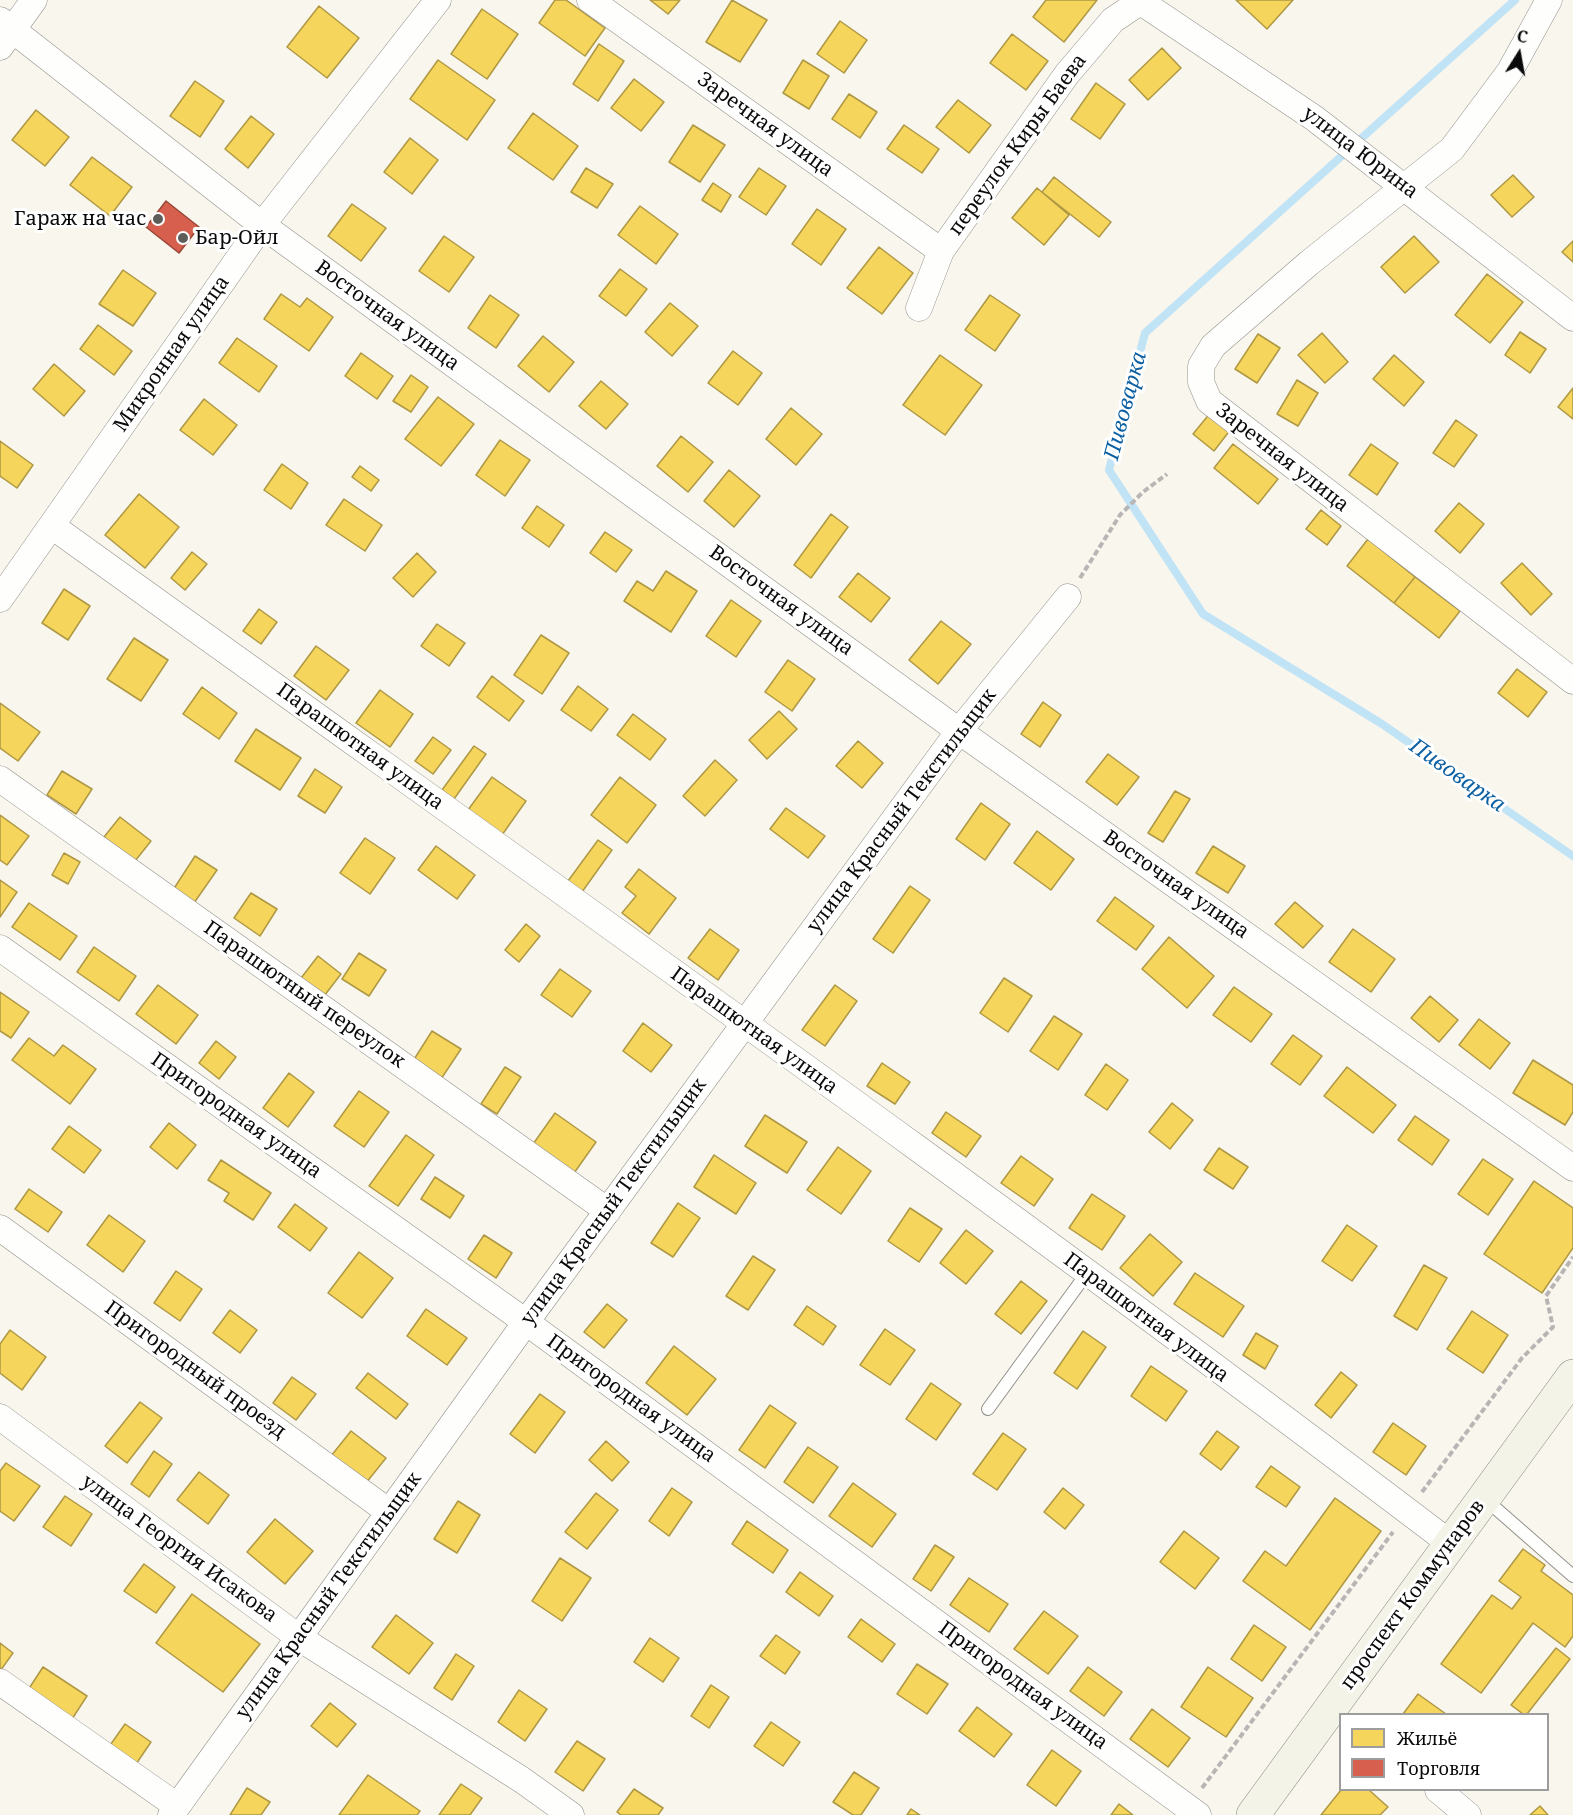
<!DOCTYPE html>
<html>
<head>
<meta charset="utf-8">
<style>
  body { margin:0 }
  #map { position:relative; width:1573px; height:1815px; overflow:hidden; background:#f9f6ed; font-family:"Noto Serif",serif }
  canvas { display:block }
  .legend { position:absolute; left:1339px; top:1713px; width:210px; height:78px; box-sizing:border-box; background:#fff; border:2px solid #9d9d9d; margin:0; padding:8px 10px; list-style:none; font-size:18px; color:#0a0a0a }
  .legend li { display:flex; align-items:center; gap:12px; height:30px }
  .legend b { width:30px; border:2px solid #9d9d9d }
  .north { position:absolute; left:1489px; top:24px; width:60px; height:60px; -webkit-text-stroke:4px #fff; paint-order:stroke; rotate:11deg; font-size:16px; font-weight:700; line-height:24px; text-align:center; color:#0a0a0a }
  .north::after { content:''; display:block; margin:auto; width:21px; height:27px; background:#0a0a0a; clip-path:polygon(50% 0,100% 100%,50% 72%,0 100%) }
</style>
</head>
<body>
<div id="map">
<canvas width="1573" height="1815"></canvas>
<ul class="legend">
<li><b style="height:16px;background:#f6d55c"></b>Жильё</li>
<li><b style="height:16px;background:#d6604d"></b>Торговля</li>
</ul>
<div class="north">С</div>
</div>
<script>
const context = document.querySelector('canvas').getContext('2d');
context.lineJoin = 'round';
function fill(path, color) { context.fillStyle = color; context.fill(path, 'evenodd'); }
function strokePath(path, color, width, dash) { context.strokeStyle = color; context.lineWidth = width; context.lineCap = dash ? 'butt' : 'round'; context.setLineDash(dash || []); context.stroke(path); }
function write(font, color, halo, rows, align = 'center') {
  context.font = font + ' "Noto Serif",serif'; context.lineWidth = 6; context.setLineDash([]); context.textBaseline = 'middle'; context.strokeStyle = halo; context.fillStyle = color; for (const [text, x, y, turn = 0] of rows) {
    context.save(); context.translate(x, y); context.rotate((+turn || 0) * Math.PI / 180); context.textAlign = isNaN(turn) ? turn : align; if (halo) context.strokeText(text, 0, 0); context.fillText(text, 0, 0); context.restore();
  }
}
const homes = new Path2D(`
  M555,0H566L605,28L585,56L539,23Z
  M650,0H680L668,14Z
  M732,0L767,20L740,62L706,42Z
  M1046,0H1097L1064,42L1033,17Z
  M1236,0H1293L1267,29Z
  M319,6L359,38L327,78L287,47Z
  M482,9L518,34L487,79L451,54Z
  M840,21L867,40L844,73L817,54Z
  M1012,34L1048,61L1026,90L990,63Z
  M599,44L624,61L598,101L573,84Z
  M1162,48L1181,68L1148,100L1129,80Z
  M438,60L495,100L467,140L410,99Z
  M803,60L829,76L809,109L783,93Z
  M634,79L664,102L641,131L611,108Z
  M195,81L224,101L200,137L170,116Z
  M1096,83L1125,104L1100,139L1071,119Z
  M849,94L877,112L860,138L832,119Z
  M958,100L991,125L969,153L936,127Z
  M36,110L69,137L45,166L12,140Z
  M533,113L578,146L553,180L508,148Z
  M251,116L274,134L248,168L225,149Z
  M693,125L725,145L700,182L669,162Z
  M904,125L939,149L922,173L887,149Z
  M410,138L438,160L412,194L384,172Z
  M92,157L132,187L110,216L70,185Z
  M586,168L613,184L597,208L571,192Z
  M759,168L786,186L766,215L739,197Z
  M1513,175L1534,197L1512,217L1491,195Z
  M1054,177L1111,222L1099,237L1042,192Z
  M713,183L731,195L721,212L702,200Z
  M1037,188L1069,215L1044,245L1012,218Z
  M352,204L386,228L361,261L328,236Z
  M640,206L678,234L656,264L618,235Z
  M817,209L846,229L821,265L792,244Z
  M444,236L474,257L449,292L419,271Z
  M1414,236L1439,262L1405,293L1381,267Z
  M1573,241V262L1562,252Z
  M879,247L913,273L882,314L847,288Z
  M620,269L647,289L626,316L599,296Z
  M123,270L156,293L133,326L99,304Z
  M1487,274L1523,302L1490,343L1455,315Z
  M281,294L300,307L307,298L333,317L309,351L264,319Z
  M490,295L519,315L496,348L468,328Z
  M990,295L1020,315L995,351L965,330Z
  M670,303L698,326L672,356L645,332Z
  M98,325L132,351L114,375L80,349Z
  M1520,332L1546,349L1530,373L1505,355Z
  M1322,333L1348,362L1325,383L1298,355Z
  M1258,334L1280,348L1257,383L1235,369Z
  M543,336L574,362L549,392L518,366Z
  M237,338L277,366L259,392L219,363Z
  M733,351L762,373L738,405L708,383Z
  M361,353L393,376L377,399L345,376Z
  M940,355L982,385L945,435L903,405Z
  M1394,355L1424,382L1404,406L1373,379Z
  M54,364L85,391L64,416L33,389Z
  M411,375L428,387L411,412L393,401Z
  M1297,380L1318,393L1298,426L1277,414Z
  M601,381L628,404L606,429L579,406Z
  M1573,388V419L1558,407Z
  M438,397L474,424L441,466L405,439Z
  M204,399L237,425L213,455L180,430Z
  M791,408L822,434L796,465L766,439Z
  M1211,412L1231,429L1214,451L1193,434Z
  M1456,420L1477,435L1454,467L1433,453Z
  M681,436L713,462L688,492L657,466Z
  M500,440L530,460L505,496L476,475Z
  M0,441L33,465L17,488L0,476Z
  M1233,444L1278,479L1258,504L1214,468Z
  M1371,444L1398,463L1377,495L1349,475Z
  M282,464L308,483L291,509L264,490Z
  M360,466L379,480L371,491L352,477Z
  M729,470L760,496L734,527L704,501Z
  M139,494L179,527L145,568L105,535Z
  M344,499L382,525L365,551L326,525Z
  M1459,503L1484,524L1460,553L1435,531Z
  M537,506L564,525L549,547L522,528Z
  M1321,510L1341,526L1327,545L1306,529Z
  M831,514L848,527L811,578L794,565Z
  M605,532L632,550L616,572L590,553Z
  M1368,539L1415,577L1394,603L1347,566Z
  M192,552L207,564L185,590L171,578Z
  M417,553L436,572L413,597L393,578Z
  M1522,563L1552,594L1531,615L1501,583Z
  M666,571L697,591L671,632L624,601L637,581L653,591Z
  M858,573L890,598L871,622L839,597Z
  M1415,577L1460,611L1439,638L1394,603Z
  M64,589L90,606L68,640L42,623Z
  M731,600L761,621L736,657L706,636Z
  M259,609L277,622L261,644L243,631Z
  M941,621L971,644L938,684L909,660Z
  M437,624L465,643L449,666L421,646Z
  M541,635L569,653L542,694L514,675Z
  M134,638L168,660L141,701L107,679Z
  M316,646L349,670L326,700L294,676Z
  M788,660L815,679L792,711L765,692Z
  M1517,669L1547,692L1528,717L1498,693Z
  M492,676L524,701L509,721L477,697Z
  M578,686L608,709L591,731L561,710Z
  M202,687L237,713L219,739L183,714Z
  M380,690L413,714L390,747L356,723Z
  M1043,702L1061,715L1040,747L1021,734Z
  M0,703L40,732L18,761L0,748Z
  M779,711L797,729L767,759L749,740Z
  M633,714L666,739L650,760L617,735Z
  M256,729L301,758L280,790L235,761Z
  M433,737L451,750L433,774L415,761Z
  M858,741L883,763L862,788L836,766Z
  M474,746L486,754L454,799L442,790Z
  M1108,754L1139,777L1117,805L1086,782Z
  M715,760L737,780L705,816L683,796Z
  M315,769L342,787L325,813L298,796Z
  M62,771L92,789L76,814L47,795Z
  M492,777L526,801L502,835L468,810Z
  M620,777L656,805L627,843L591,815Z
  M1175,791L1190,799L1163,842L1148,833Z
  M981,803L1010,824L985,860L956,839Z
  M786,808L825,836L808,858L770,829Z
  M0,815L29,836L7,865L0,860Z
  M120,817L151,841L135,861L104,837Z
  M1037,831L1074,859L1051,890L1014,863Z
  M365,838L395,858L370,894L340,873Z
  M598,840L612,850L582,892L568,881Z
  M436,846L475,875L457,899L418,870Z
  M1213,846L1245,866L1228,893L1196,873Z
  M64,853L80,862L68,884L52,875Z
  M195,856L217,870L194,903L173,890Z
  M639,869L676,898L649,934L622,913L636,896L625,887Z
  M0,880L17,892L0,917Z
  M910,886L930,900L893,953L873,939Z
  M251,893L277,909L260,936L234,918Z
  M1115,897L1154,926L1136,950L1097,921Z
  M1295,902L1323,926L1303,948L1275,924Z
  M29,903L77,936L60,960L12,927Z
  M526,924L540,936L519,962L505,950Z
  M710,929L739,950L718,980L688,958Z
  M1353,929L1395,959L1371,992L1329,962Z
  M1169,937L1214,976L1187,1008L1142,969Z
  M94,947L136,976L119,1001L77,972Z
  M359,953L386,970L369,996L342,979Z
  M318,956L341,974L321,1000L298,982Z
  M560,969L591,991L572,1017L541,995Z
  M1004,978L1032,996L1008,1032L980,1013Z
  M158,985L198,1015L176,1044L136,1014Z
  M835,985L857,1001L825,1046L802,1030Z
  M1234,987L1272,1014L1251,1042L1213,1015Z
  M0,992L29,1012L11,1038L0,1031Z
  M1430,996L1458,1020L1439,1042L1411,1018Z
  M1054,1016L1082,1034L1058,1070L1030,1051Z
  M1479,1019L1510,1043L1490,1069L1459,1045Z
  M643,1023L672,1045L651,1072L623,1051Z
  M432,1031L461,1049L441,1079L413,1061Z
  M1293,1035L1322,1056L1300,1085L1271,1064Z
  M29,1038L54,1056L63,1045L96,1069L70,1104L12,1060Z
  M216,1041L236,1057L219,1079L199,1063Z
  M1533,1060L1573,1085V1112L1565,1125L1513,1093Z
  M882,1063L910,1082L895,1104L867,1086Z
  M1106,1064L1128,1080L1107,1110L1085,1095Z
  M505,1067L521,1077L497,1114L481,1104Z
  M1347,1067L1396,1105L1373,1133L1324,1096Z
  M289,1073L314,1092L288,1127L263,1108Z
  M359,1091L389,1112L364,1147L334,1126Z
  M1172,1103L1193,1120L1170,1149L1149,1132Z
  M946,1112L981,1136L966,1157L932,1133Z
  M555,1113L596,1142L572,1176L531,1147Z
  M765,1115L807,1142L787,1173L745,1146Z
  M1415,1116L1449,1140L1432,1165L1398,1140Z
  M169,1123L196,1145L177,1169L150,1147Z
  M69,1126L101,1150L84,1173L52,1149Z
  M406,1135L434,1155L398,1206L369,1186Z
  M838,1147L871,1171L841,1214L807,1190Z
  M1219,1148L1248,1167L1233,1189L1204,1170Z
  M714,1155L756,1183L736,1214L694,1187Z
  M1021,1156L1053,1179L1034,1206L1001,1183Z
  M1483,1159L1513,1179L1488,1215L1458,1194Z
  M221,1160L271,1193L253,1220L224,1201L229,1193L208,1180Z
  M435,1177L464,1196L450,1218L421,1199Z
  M1534,1181L1573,1208V1248L1542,1293L1484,1254Z
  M29,1189L62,1212L48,1232L15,1209Z
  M1092,1194L1125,1216L1102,1250L1069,1228Z
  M678,1203L700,1218L673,1257L651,1243Z
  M295,1204L327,1228L310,1251L278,1227Z
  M910,1208L942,1229L919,1262L888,1241Z
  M109,1215L145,1241L123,1272L87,1245Z
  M1347,1225L1377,1246L1352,1281L1322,1261Z
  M966,1230L993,1251L966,1284L940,1263Z
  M1150,1234L1182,1262L1153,1296L1120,1268Z
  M484,1235L512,1253L496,1278L468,1259Z
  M359,1252L393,1278L362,1318L328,1293Z
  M753,1256L775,1270L748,1310L726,1296Z
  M1424,1265L1447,1278L1417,1330L1394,1316Z
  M176,1271L202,1289L180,1321L154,1303Z
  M1195,1273L1244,1306L1223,1337L1174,1304Z
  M1021,1281L1047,1301L1021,1334L995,1314Z
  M607,1304L627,1320L604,1348L584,1332Z
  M807,1306L836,1326L823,1345L794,1325Z
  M426,1309L467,1338L447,1365L407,1336Z
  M230,1310L257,1330L240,1353L213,1333Z
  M1472,1311L1508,1335L1483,1373L1447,1349Z
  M885,1329L915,1350L890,1385L860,1365Z
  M10,1330L46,1357L22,1390L0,1373V1344Z
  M1083,1331L1106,1347L1077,1389L1054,1373Z
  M1256,1333L1278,1346L1265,1369L1243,1355Z
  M674,1346L716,1379L687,1415L646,1383Z
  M1151,1366L1187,1391L1166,1421L1131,1396Z
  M1341,1372L1357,1385L1331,1418L1315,1405Z
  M368,1373L408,1404L396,1419L356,1388Z
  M292,1377L316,1394L296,1420L273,1403Z
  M931,1383L961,1404L936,1440L906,1419Z
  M540,1394L565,1412L535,1453L510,1434Z
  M140,1402L162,1418L127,1463L105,1446Z
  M770,1405L796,1423L765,1468L739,1450Z
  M1393,1423L1426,1446L1406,1475L1373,1452Z
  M351,1431L386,1458L366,1483L331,1456Z
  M1217,1431L1239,1447L1221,1470L1200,1454Z
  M1003,1433L1026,1449L997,1490L973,1474Z
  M606,1441L629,1462L612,1481L589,1460Z
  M808,1447L838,1467L813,1503L784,1482Z
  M154,1451L172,1464L149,1497L131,1484Z
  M6,1463L40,1486L14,1521L0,1511V1471Z
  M1271,1466L1300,1487L1286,1507L1256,1487Z
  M199,1472L229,1495L208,1524L177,1500Z
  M853,1483L896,1514L872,1547L829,1516Z
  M672,1488L692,1502L669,1536L649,1521Z
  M1063,1488L1084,1505L1065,1529L1044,1512Z
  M596,1493L618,1510L587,1549L565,1532Z
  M65,1496L92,1514L71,1546L43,1527Z
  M1335,1498L1381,1531L1310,1630L1243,1581L1265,1551L1286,1566Z
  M458,1501L480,1515L457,1553L434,1539Z
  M275,1519L313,1551L285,1584L247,1552Z
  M747,1521L788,1550L773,1573L732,1544Z
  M1184,1531L1219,1558L1195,1589L1160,1562Z
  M935,1545L954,1557L931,1591L913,1579Z
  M1523,1549L1545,1565L1541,1571L1573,1595V1636L1565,1647L1533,1623L1481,1693L1441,1664L1492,1595L1512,1609L1521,1597L1499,1581Z
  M560,1558L591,1578L562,1621L532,1601Z
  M144,1564L175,1587L156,1613L124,1591Z
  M800,1572L833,1596L819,1616L786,1592Z
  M969,1578L1008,1604L989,1632L950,1605Z
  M192,1594L260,1644L223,1692L156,1643Z
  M1044,1611L1078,1636L1048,1674L1014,1649Z
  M396,1615L433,1643L409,1674L372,1647Z
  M861,1619L895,1644L882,1662L848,1637Z
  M1254,1625L1286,1647L1262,1681L1231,1659Z
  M776,1635L800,1652L785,1674L760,1656Z
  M650,1638L679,1658L663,1682L634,1662Z
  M0,1643L13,1653L0,1671Z
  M1556,1648L1570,1659L1527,1714H1523L1511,1705Z
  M456,1654L474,1666L452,1700L434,1688Z
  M917,1664L948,1684L927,1714L897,1694Z
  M43,1667L87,1696L72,1719L28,1690Z
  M1088,1667L1122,1692L1104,1716L1070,1691Z
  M1208,1667L1253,1698L1226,1737L1181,1707Z
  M711,1685L729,1697L709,1728L691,1716Z
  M519,1690L547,1709L525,1741L498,1722Z
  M1418,1694L1446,1714H1403Z
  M330,1703L356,1724L337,1747L311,1726Z
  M977,1707L1012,1734L994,1757L959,1731Z
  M1152,1709L1190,1738L1168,1767L1130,1739Z
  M771,1722L800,1742L783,1766L754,1746Z
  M125,1724L151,1742L132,1770L106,1751Z
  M577,1741L605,1759L583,1791L555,1772Z
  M1052,1750L1081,1771L1056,1806L1027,1785Z
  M854,1772L879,1788L861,1815H853L833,1802Z
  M368,1775L420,1811L417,1815H339Z
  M461,1784L482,1798L470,1815H439Z
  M247,1788L270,1802L261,1815H230Z
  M634,1789L663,1808L658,1815H621L617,1812Z
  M1341,1790H1369L1388,1807L1380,1815H1321Z
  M1119,1804L1133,1815H1111Z
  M1540,1806L1548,1815H1530Z
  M911,1809L920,1815H907Z`);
fill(homes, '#f6d55c');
strokePath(homes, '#af9843', 1.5);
const shops = new Path2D(`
  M166,201L199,227L179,253L146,227Z`);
fill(shops, '#d6604d');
strokePath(shops, '#994639', 1.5);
strokePath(new Path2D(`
  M1515,0L1145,333L1109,470L1203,614L1382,724L1573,856`), '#c0e3f6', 8);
const lane = new Path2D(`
  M988,1409L1087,1273
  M1485,1499L1573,1576`);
const street = new Path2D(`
  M590,0L941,251
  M1138,0L1314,118L1573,318
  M1549,0L1510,71L1452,149L1309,263L1213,346L1201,366V382L1209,401L1573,681
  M0,20L262,225L959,731L1573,1168
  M0,47L34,0
  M919,308L941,251L1067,74L1113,20L1143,0
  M52,526C520,863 992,1195 1451,1544
  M0,599L262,225L438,0
  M0,779L608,1211
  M0,948L526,1322L1198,1815
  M0,1228L389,1512
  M0,1417L301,1639L522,1780L571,1815
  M0,1682L177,1806
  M1438,1790L1468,1815
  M171,1815L526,1322L959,731L1068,597`);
const secondary = new Path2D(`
  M1253,1815L1573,1376`);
strokePath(lane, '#92908c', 14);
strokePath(street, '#92908c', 27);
strokePath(secondary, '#888783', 34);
strokePath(new Path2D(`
  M1080,578L1120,515L1143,492L1167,474
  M1422,1492L1522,1358L1553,1327L1546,1296L1573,1257
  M1202,1788L1393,1532`), '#b7b6b5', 4, [6, 3]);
strokePath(lane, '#fefefc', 12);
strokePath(street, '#fefefc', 26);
strokePath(secondary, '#f4f3e7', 33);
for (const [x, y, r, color] of [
  [158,219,6,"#5e5d59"],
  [183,238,6,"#5e5d59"]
]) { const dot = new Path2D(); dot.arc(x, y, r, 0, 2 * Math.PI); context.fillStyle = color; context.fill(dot); strokePath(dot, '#fff', 2); }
write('20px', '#0a0a0a', '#fff', [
  ["Заречная улица",765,125,36],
  ["переулок Киры Баева",1018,145,-54],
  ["улица Юрина",1360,153,37],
  ["Восточная улица",387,316,36],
  ["Микронная улица",172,354,-55],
  ["Заречная улица",1282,458,38],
  ["Восточная улица",781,601,36],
  ["Парашютная улица",360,747,36],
  ["улица Красный Текстильщик",902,811,-53],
  ["Восточная улица",1176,885,35],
  ["Парашютный переулок",304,995,35],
  ["Парашютная улица",754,1031,36],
  ["Пригородная улица",236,1116,35],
  ["улица Красный Текстильщик",614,1202,-54],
  ["Парашютная улица",1146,1318,37],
  ["Пригородный проезд",195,1370,36],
  ["Пригородная улица",631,1399,36],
  ["улица Георгия Исакова",179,1549,36],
  ["проспект Коммунаров",1413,1595,-54],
  ["улица Красный Текстильщик",329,1596,-54],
  ["Пригородная улица",1023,1686,36]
]);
write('20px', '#0a0a0a', '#fff', [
  ["Гараж на час",146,219],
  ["Бар-Ойл",195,238,"left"]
], 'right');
write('italic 21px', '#0d60a2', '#fff', [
  ["Пивоварка",1126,406,-75],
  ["Пивоварка",1457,776,35]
]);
</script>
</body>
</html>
